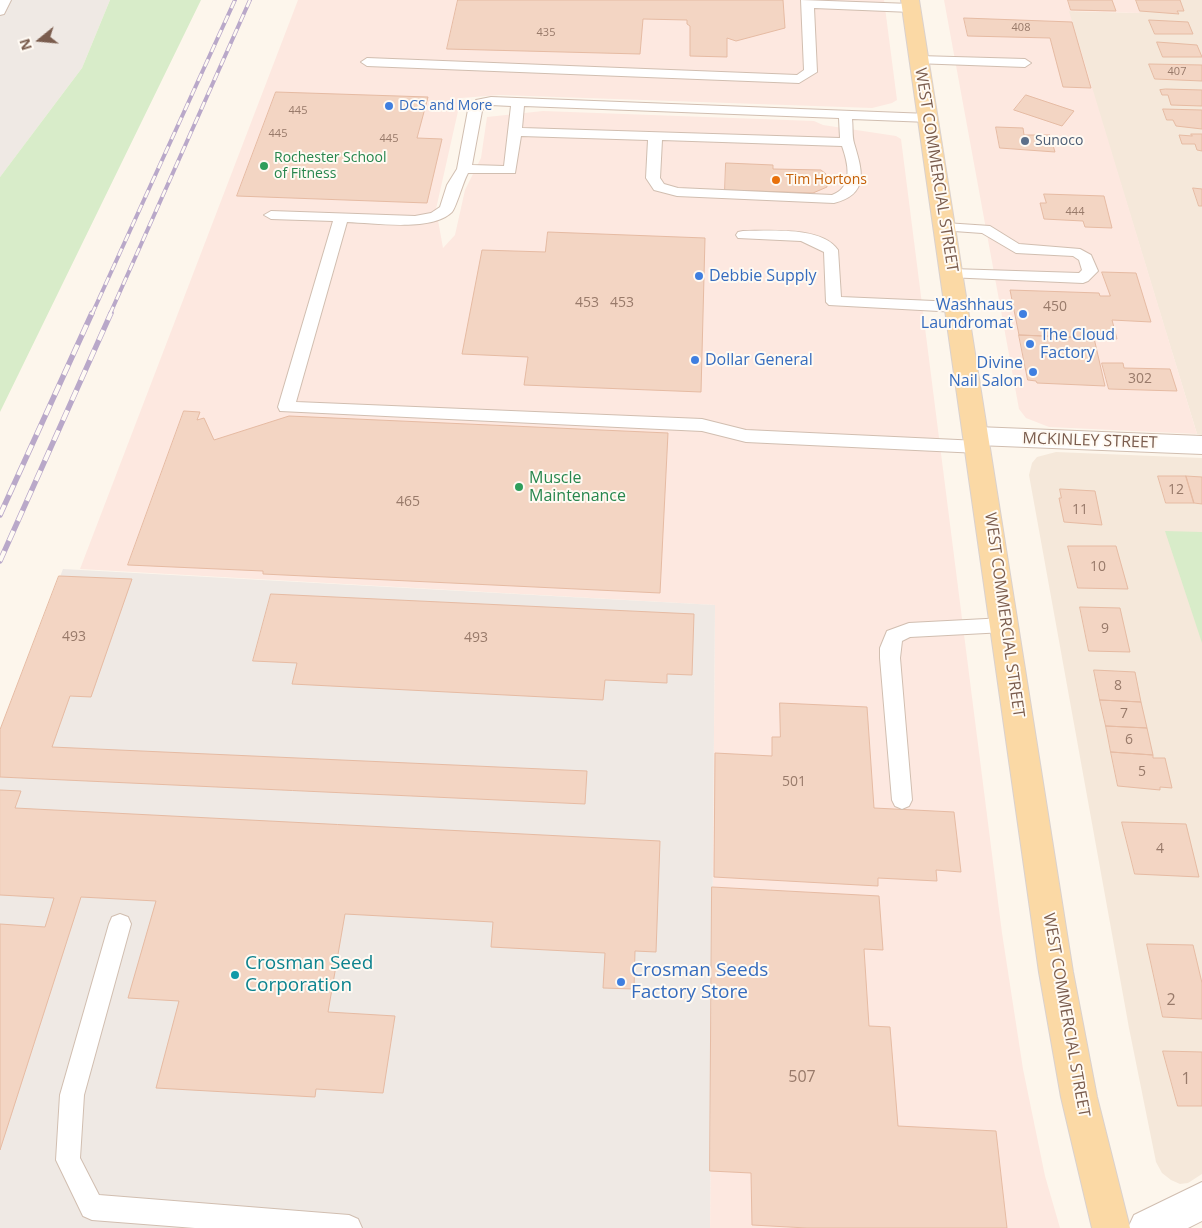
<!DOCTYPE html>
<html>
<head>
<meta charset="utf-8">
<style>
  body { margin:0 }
  #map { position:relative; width:1202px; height:1228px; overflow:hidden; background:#fdf6ec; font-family:"Open Sans",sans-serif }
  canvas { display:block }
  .north { position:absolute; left:15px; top:15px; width:50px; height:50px; -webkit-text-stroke:4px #fffaf3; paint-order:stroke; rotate:253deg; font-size:14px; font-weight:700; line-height:20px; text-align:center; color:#7a5c4d }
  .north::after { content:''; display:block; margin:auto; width:18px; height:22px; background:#7a5c4d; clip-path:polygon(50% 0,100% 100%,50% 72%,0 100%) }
</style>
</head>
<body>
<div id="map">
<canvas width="1202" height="1228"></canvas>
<div class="north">N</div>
</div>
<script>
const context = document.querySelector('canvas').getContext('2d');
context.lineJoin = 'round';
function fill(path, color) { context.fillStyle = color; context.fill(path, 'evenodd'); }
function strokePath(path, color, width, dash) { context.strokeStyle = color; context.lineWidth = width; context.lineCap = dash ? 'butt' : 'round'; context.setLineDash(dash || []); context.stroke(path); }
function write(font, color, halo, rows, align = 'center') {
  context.font = font + ' "Open Sans",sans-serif'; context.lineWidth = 4; context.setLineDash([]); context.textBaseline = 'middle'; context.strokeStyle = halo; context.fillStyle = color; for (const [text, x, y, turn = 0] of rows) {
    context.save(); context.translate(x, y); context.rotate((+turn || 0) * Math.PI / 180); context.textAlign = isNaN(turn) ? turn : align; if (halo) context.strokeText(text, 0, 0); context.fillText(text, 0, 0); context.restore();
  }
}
fill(new Path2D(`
  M1135,0H1202V435L1197,434L1068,11L1139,13Z
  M1056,452L1202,458V1174L1188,1183L1180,1184L1171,1180L1162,1173L1156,1162L1129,1028L1029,475L1032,463L1037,457Z`), '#f5e8da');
fill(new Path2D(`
  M298,0H884L897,100L892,103L872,108L500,95L461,98L436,209L443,248L455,235L465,190L481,158L487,117L543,111L814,121L823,125L896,136L901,139L1002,933L1023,1069L1045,1176L1060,1228H710L715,605L80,569Z
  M944,0H1135L1140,13L1069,11L1197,434L1049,427L1026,418L1019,409Z`), '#fde8e0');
fill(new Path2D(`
  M0,0H110L82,68L0,177Z
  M63,569L715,605L710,1228H0V730Z`), '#efe9e4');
fill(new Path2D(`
  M110,0H201L0,412V177L82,68Z
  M1165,531L1202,532V643Z`), '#d8ecc9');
const building = new Path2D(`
  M458,0H783L785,28L736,41L727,38V57L690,56V26L687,24V20L643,19L640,54L447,49Z
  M1068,0H1112L1116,11L1071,10Z
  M1136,0H1180L1184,11H1177L1179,14L1140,11Z
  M964,18L1072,22L1091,88L1063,87L1050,38L968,36Z
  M1149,20L1188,22L1193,34H1155Z
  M1157,42L1197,45L1202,57H1163Z
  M1149,64L1202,65V81L1155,79Z
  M1166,89L1202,90V106L1171,105L1168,95H1162L1160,90Z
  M276,92L428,97L417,138L442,139L427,203L237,196Z
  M1026,95L1074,111L1062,126L1014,110Z
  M1163,109L1202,110V129L1176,126L1173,120H1167Z
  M996,127L1023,128L1024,135H1050L1055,152L1000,148Z
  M1191,134H1202V151L1197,150L1195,144H1182L1179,135L1192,136Z
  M726,163L773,165V169L821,170L826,174L827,187L813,193L725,190Z
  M1193,188L1202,189V206H1199Z
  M1044,194L1104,196L1112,228L1085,227L1083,221L1044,219L1040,203H1046Z
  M548,232L705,238L701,392L524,385L528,357L462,354L482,250L545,252Z
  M1102,272L1136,273L1151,322L1112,320L1117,339L1019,335L1010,290L1099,293L1100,296H1110Z
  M1019,335L1094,338L1105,386L1037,383L1036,381L1028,380Z
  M1102,363H1123L1124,368L1170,369L1177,391L1109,389Z
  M184,411L200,412L197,420L204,418L214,440L289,416L668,433L660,593L263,574V571L128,565Z
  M1158,476H1186L1194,503H1166Z
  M1186,476L1202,477V504L1194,503Z
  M1060,489L1095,491L1102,525L1064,522L1059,498H1061Z
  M1068,546H1116L1128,589L1078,588Z
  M59,576L132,579L91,697L70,696L52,747L587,771L585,804L0,777V730Z
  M271,594L694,614L692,675L667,674V683L605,680L603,700L292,684L297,663L253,661Z
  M1080,607L1120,608L1130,652L1089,651Z
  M1094,670L1135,672L1141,702L1100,700Z
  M1100,700L1141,702L1147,728L1106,726Z
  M780,703L867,707L874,808L954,812L961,872L936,870L937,881L878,878V886L714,877L715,753L772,756V737H780Z
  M1106,726L1147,728L1153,755L1111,752Z
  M1111,752L1153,755V758H1165L1172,788L1160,787V790L1118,786Z
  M0,790L21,791L15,808L660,841L656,952L635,951L634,989L603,988L605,953L491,947L493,922L345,914L328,1012L395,1016L383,1093L316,1089L315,1097L156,1088L179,1001L128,998L156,901L81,897L0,1150V924L45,927L54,898L0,895Z
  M1122,822L1186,824L1199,877L1135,874Z
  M712,887L879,896L883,950L864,949L869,1026L890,1027L898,1126L996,1131L1007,1228H807L752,1225L751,1173L710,1171Z
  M1147,944L1193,945L1202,983V1019L1163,1017Z
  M1163,1051L1202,1052V1106H1178Z`);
fill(building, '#f3d5c3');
strokePath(building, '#e6bba3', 1);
const lane = new Path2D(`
  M0,0H11L4,14L0,15Z
  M801,0L911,4L917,8L911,12L814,8L817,72L799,83L367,66L361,62L367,58L797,75L804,70Z
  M919,56L1025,59L1031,63L1025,67L914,63L913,60Z
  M491,97L929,114L936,118L929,122L852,119C853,127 852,136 854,143C862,170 870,194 834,203L677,196L654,190L646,178L648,140L521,136L515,173H468C463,182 456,208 452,212C432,232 374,223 347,222L296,402L702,419L746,430L979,441L985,443L987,447L985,451L979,453L746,442L702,431L280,411L278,407L333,221L271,219L264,215L271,211L415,216L431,213L440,207L447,185L457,169L468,110L476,100ZM491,105L511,106L504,166L472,165L482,111L485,106ZM524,106L839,118L840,138L522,128ZM662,140L842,146C848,163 854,187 832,195L678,188L664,184L660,178Z
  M945,223L990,226L1019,244L1080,249L1091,255L1098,271L1088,281L1083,283L947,277L944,274L952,269L1079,273L1082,270L1079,260L1073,256L1016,253L982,233L940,230L938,227L940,224Z
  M743,231C769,231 822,226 838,250L841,297L957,302L965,307L957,312L829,305L826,302L824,252L801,241L738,238L736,235L738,232Z
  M1005,618L1012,620L1014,625L1012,630L1005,632L910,637L902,641L900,658L912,800L909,806L902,809L895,806L892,800L880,658V648L887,631L909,623Z
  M120,914L128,917L131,924L84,1095L80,1158L99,1195L349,1215L358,1219L362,1228H195L92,1220L83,1216L56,1160L60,1095L109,924L112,917Z`);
const street = new Path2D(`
  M977,427L1202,436V454L977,445L968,442L965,436L968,430Z
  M1202,1182V1221L1188,1228H1128L1134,1215Z`);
const primary = new Path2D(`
  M901,0H919L1073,972L1097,1097L1130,1228H1092L1061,1097L1039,972Z`);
strokePath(lane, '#d1beb0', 2);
strokePath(street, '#d1beb0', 2);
strokePath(primary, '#dad1cd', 2);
fill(lane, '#fff');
fill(street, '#fff');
fill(primary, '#fbd9a5');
const railFar1 = new Path2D(`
  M92,314L235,0
  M110,314L250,0`);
const rail = new Path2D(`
  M0,515L92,313
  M0,561L111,313`);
strokePath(railFar1, '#b9a8c9', 4);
strokePath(rail, '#b9a8c9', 5.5);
strokePath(railFar1, '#fffaf3', 2.5, [8]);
strokePath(rail, '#fffaf3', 4, [11]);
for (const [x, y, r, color] of [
  [389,106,5,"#3f7fe0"],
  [1025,141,5,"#5c6f8a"],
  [264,166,5,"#2e9e5b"],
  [776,180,5,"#e8710a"],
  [699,276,5,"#3f7fe0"],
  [1023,314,5,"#3f7fe0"],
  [1030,344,5,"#3f7fe0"],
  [695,360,5,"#3f7fe0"],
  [1033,372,5,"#3f7fe0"],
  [519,487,5,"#2e9e5b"],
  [235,975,5,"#0f9aa8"],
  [621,982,5,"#3f7fe0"]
]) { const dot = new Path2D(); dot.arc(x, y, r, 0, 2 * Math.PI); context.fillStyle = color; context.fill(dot); strokePath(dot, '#fffaf3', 2); }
write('11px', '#987a6a', null, [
  ["408",1021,28],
  ["435",546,33],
  ["407",1177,72],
  ["445",298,111],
  ["445",278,134],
  ["445",389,139],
  ["444",1075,212]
]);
write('14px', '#366cbe', '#fffaf3', [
  ["DCS and More",399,106]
], 'left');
write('14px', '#4e5e75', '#fffaf3', [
  ["Sunoco",1035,141]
], 'left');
write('14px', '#27864d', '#fffaf3', [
  ["Rochester School",274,158],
  ["of Fitness",274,174]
], 'left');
write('14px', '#c56008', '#fffaf3', [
  ["Tim Hortons",786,180]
], 'left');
write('14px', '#987a6a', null, [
  ["453",587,303],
  ["453",622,303],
  ["450",1055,307],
  ["302",1140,379],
  ["12",1176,490],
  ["465",408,502],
  ["11",1080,510],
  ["10",1098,567],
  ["9",1105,629],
  ["493",74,637],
  ["493",476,638],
  ["8",1118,686],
  ["7",1124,714],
  ["6",1129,740],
  ["5",1142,772],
  ["501",794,782],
  ["4",1160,849]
]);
write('16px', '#7a5c4d', '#fffaf3', [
  ["WEST COMMERCIAL STREET",936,170,81],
  ["MCKINLEY STREET",1090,441,2],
  ["WEST COMMERCIAL STREET",1004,615,82],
  ["WEST COMMERCIAL STREET",1066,1015,80]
]);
write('16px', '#366cbe', '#fffaf3', [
  ["Debbie Supply",709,276],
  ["Washhaus",1013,305,"right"],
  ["Laundromat",1013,323,"right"],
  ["The Cloud",1040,335],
  ["Factory",1040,353],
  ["Dollar General",705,360],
  ["Divine",1023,363,"right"],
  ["Nail Salon",1023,381,"right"]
], 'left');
write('16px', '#27864d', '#fffaf3', [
  ["Muscle",529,478],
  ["Maintenance",529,496]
], 'left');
write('16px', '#987a6a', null, [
  ["2",1171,1000],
  ["507",802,1077],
  ["1",1186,1079]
]);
write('19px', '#0d838f', '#fffaf3', [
  ["Crosman Seed",245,964],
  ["Corporation",245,986]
], 'left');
write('19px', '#366cbe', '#fffaf3', [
  ["Crosman Seeds",631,971],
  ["Factory Store",631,993]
], 'left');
</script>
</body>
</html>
